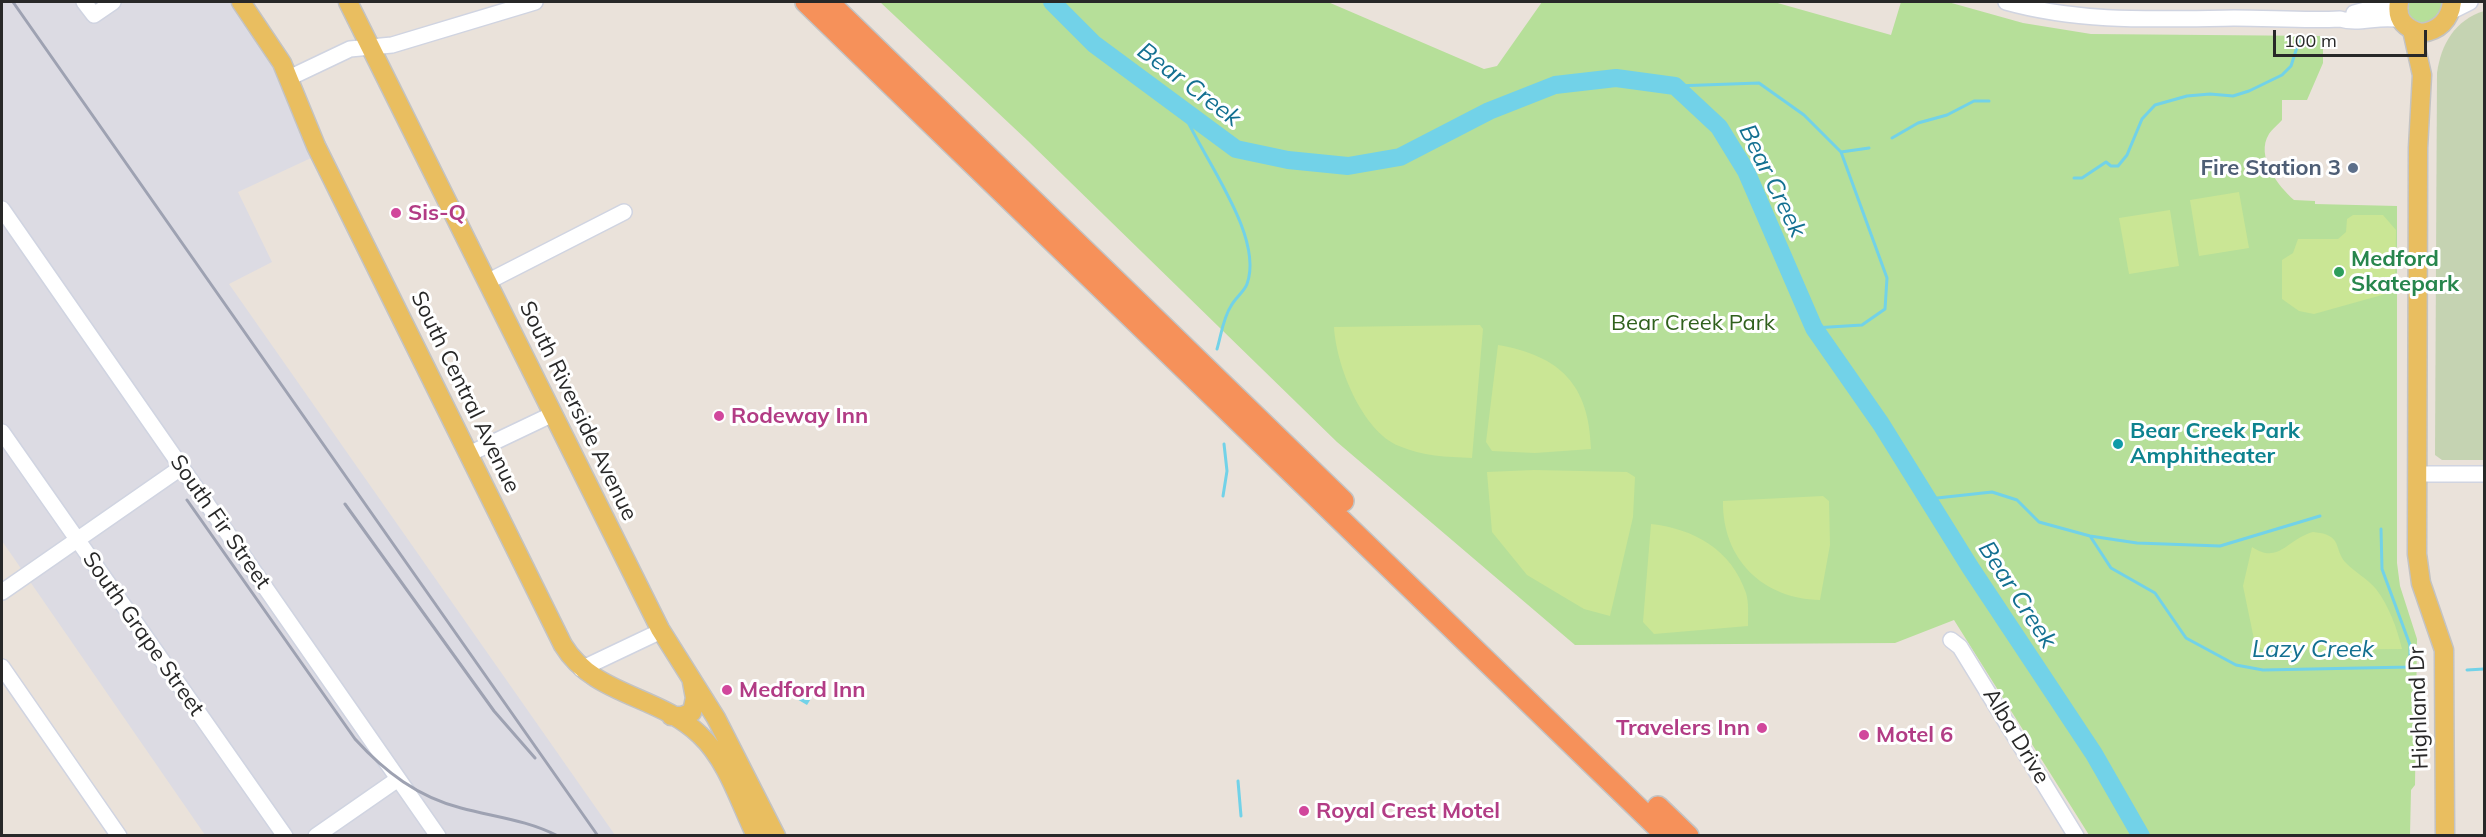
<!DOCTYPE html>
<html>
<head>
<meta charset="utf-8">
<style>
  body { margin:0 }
  #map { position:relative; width:2486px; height:837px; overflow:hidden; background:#eae2da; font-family:Mulish,sans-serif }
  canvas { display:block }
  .frame { position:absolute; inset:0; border:3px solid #282828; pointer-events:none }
  .scale { position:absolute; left:2273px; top:30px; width:154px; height:27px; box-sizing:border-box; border:3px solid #282828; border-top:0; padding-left:8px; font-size:18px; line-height:21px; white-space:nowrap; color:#282828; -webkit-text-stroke:4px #fff; paint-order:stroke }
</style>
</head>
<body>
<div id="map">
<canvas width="2486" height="837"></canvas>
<div class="frame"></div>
<div class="scale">100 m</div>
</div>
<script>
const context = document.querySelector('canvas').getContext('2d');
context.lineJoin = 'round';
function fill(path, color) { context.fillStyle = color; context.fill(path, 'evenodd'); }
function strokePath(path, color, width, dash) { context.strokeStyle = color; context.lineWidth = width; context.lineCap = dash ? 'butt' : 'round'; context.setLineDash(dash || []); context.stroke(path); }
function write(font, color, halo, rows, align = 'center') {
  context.font = font + ' Mulish,sans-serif'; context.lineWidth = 6; context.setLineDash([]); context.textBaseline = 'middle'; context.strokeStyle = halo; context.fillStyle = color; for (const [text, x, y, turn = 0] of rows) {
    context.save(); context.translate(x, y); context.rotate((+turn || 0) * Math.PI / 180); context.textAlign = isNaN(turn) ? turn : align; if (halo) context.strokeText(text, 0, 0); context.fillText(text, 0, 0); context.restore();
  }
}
fill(new Path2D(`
  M2,2H230L266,51L311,158L238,192L272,262L229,284L615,835H205L2,541Z`), '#dcdbe3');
fill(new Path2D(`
  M880,2H1328L1484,69L1497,66L1542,2H1774L1891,35L1901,2H1948L2023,23L2091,34L2323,36V63L2307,100H2282V120C2278,125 2272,129 2269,134C2255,156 2278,186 2294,200L2315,201V204L2397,206V563L2400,586L2417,639L2415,785L2411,790L2410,835H2089L1954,620L1895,643L1575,645L1337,442L1028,141Z
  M2409,2H2443C2439,18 2422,33 2409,14Z`), '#b6df99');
fill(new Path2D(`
  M2484,11V460H2442L2435,455L2437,73C2441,44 2455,20 2484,11Z`), '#c5d3b2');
fill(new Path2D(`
  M2239,192L2249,248L2199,256L2190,200Z
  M2170,210L2179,266L2129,274L2119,218Z
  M2353,215H2383L2396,230L2395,284L2389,293L2314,314L2299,311L2282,299V260L2293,253L2298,239H2338L2346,232L2347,219Z
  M1480,325L1483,329L1472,458C1447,457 1422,456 1399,446C1362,431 1336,365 1334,327Z
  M1498,345C1561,356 1589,385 1591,449L1535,453L1492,451L1486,442Z
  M1534,470L1627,472L1635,477L1633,517L1610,616L1584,609L1527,575L1492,532L1487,472Z
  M1823,496L1829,501L1830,545L1820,600C1763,599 1722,559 1723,501Z
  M1651,524C1694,529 1731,549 1746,593C1749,603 1748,615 1748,626L1654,634L1643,622Z
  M2313,532C2345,535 2332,549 2347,564C2356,573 2368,579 2376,589C2389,606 2397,628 2402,649L2264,650L2255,644L2243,586L2252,547C2279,565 2287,539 2313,532Z`), '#cae695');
fill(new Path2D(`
  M797,683L804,686L801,691L812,697L807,705L790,695Z`), '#72d2e8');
strokePath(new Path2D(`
  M1675,86L1759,83L1804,115L1841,152L1869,148
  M1181,107C1199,153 1265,235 1247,284C1244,292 1235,298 1231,306C1223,318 1221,336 1217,349
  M1892,138L1918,123L1947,115L1974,101H1989
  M2074,178H2082L2106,162L2111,166H2118L2127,155L2142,119L2155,105L2187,96L2210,94L2233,96L2249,91L2282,75L2291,66L2299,41
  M1814,328L1862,325L1885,309L1887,278L1841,152
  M1223,496L1227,471L1224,444
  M1928,499L1992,492L2017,500L2039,522L2090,536L2137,543L2220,546L2320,516
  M2090,536L2111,568L2155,593L2186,638L2236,665L2263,670L2410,667V645L2382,569L2381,529
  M2467,670L2484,669
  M1238,781L1241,816`), '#72d2e8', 3);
strokePath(new Path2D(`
  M1052,2L1094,44L1236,149L1288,160L1348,166L1400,157L1489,111L1555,85L1616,78L1675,86L1719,127L1746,171L1814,328L1881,424L1970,567L2094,754L2141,836`), '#72d2e8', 18);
const minor = new Path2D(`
  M84,2L94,15L113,2
  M2006,2C2081,23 2157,19 2234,18C2270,18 2305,21 2340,19C2360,25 2380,15 2401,20
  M2450,12L2470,2
  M2354,13L2396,2
  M289,78L350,49L392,45L535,2
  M2,209L438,836
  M487,282L624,212
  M2,432L285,836
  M469,454L553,414
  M2418,474H2484
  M2,592L182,467
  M1951,640L1960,647L2076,836
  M2,667L119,836
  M581,669L661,631
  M316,836L398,779`);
const major = new Path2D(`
  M241,2L282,63L316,146L563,645C594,696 659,695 700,735C727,760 740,803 756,836
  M348,2L660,629L716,718L776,836
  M2399,2C2396,19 2404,28 2421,33C2439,31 2450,20 2452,2
  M2412,30L2422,75L2418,148L2417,554L2421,583L2444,650L2445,836
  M671,716H682L692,712L695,698L692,682`);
const highway = new Path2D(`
  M806,2L1667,836
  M828,2L1343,501
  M1658,807L1688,836`);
strokePath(minor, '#d0d4e1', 18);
strokePath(major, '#c3c3c3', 21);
strokePath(highway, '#c3c3c3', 24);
strokePath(minor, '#fff', 15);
strokePath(major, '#e9be60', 18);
strokePath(highway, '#f6915a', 21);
strokePath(new Path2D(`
  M13,2L598,836
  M187,500L355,739C385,772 418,797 461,808C495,817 527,820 558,836
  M345,504L494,711L535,758`), '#9ea2b2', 3);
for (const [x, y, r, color] of [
  [2353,168,6,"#5c6f8a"],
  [396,213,6,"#d1479c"],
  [2339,272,6,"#2e9e5b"],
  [719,416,6,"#d1479c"],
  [2118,444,6,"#0f9aa8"],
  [727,690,6,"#d1479c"],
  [1762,728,6,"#d1479c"],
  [1864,735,6,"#d1479c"],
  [1304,811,6,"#d1479c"]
]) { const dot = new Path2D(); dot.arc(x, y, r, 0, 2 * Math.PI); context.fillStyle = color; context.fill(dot); strokePath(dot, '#fff', 2); }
write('bold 22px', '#4e5e75', '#fff', [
  ["Fire Station 3",2341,168]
], 'right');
write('bold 22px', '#b23c85', '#fff', [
  ["Sis-Q",408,213],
  ["Rodeway Inn",731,416],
  ["Medford Inn",739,690],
  ["Travelers Inn",1750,728,"right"],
  ["Motel 6",1876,735],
  ["Royal Crest Motel",1316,811]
], 'left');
write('bold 22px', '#27864d', '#fff', [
  ["Medford",2351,259],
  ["Skatepark",2351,284]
], 'left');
write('22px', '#30611d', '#fff', [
  ["Bear Creek Park",1693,323]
]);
write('22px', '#282828', '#fff', [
  ["South Central Avenue",465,392,64],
  ["South Riverside Avenue",578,411,64],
  ["South Fir Street",220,522,55],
  ["South Grape Street",143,634,55],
  ["Highland Dr",2419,708,-92],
  ["Alba Drive",2016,736,59]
]);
write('bold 22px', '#0d838f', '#fff', [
  ["Bear Creek Park",2130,431],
  ["Amphitheater",2130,456]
], 'left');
write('italic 24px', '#137091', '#fff', [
  ["Bear Creek",1189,85,37],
  ["Bear Creek",1772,181,64],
  ["Bear Creek",2017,595,57],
  ["Lazy Creek",2313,650]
]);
</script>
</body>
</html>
